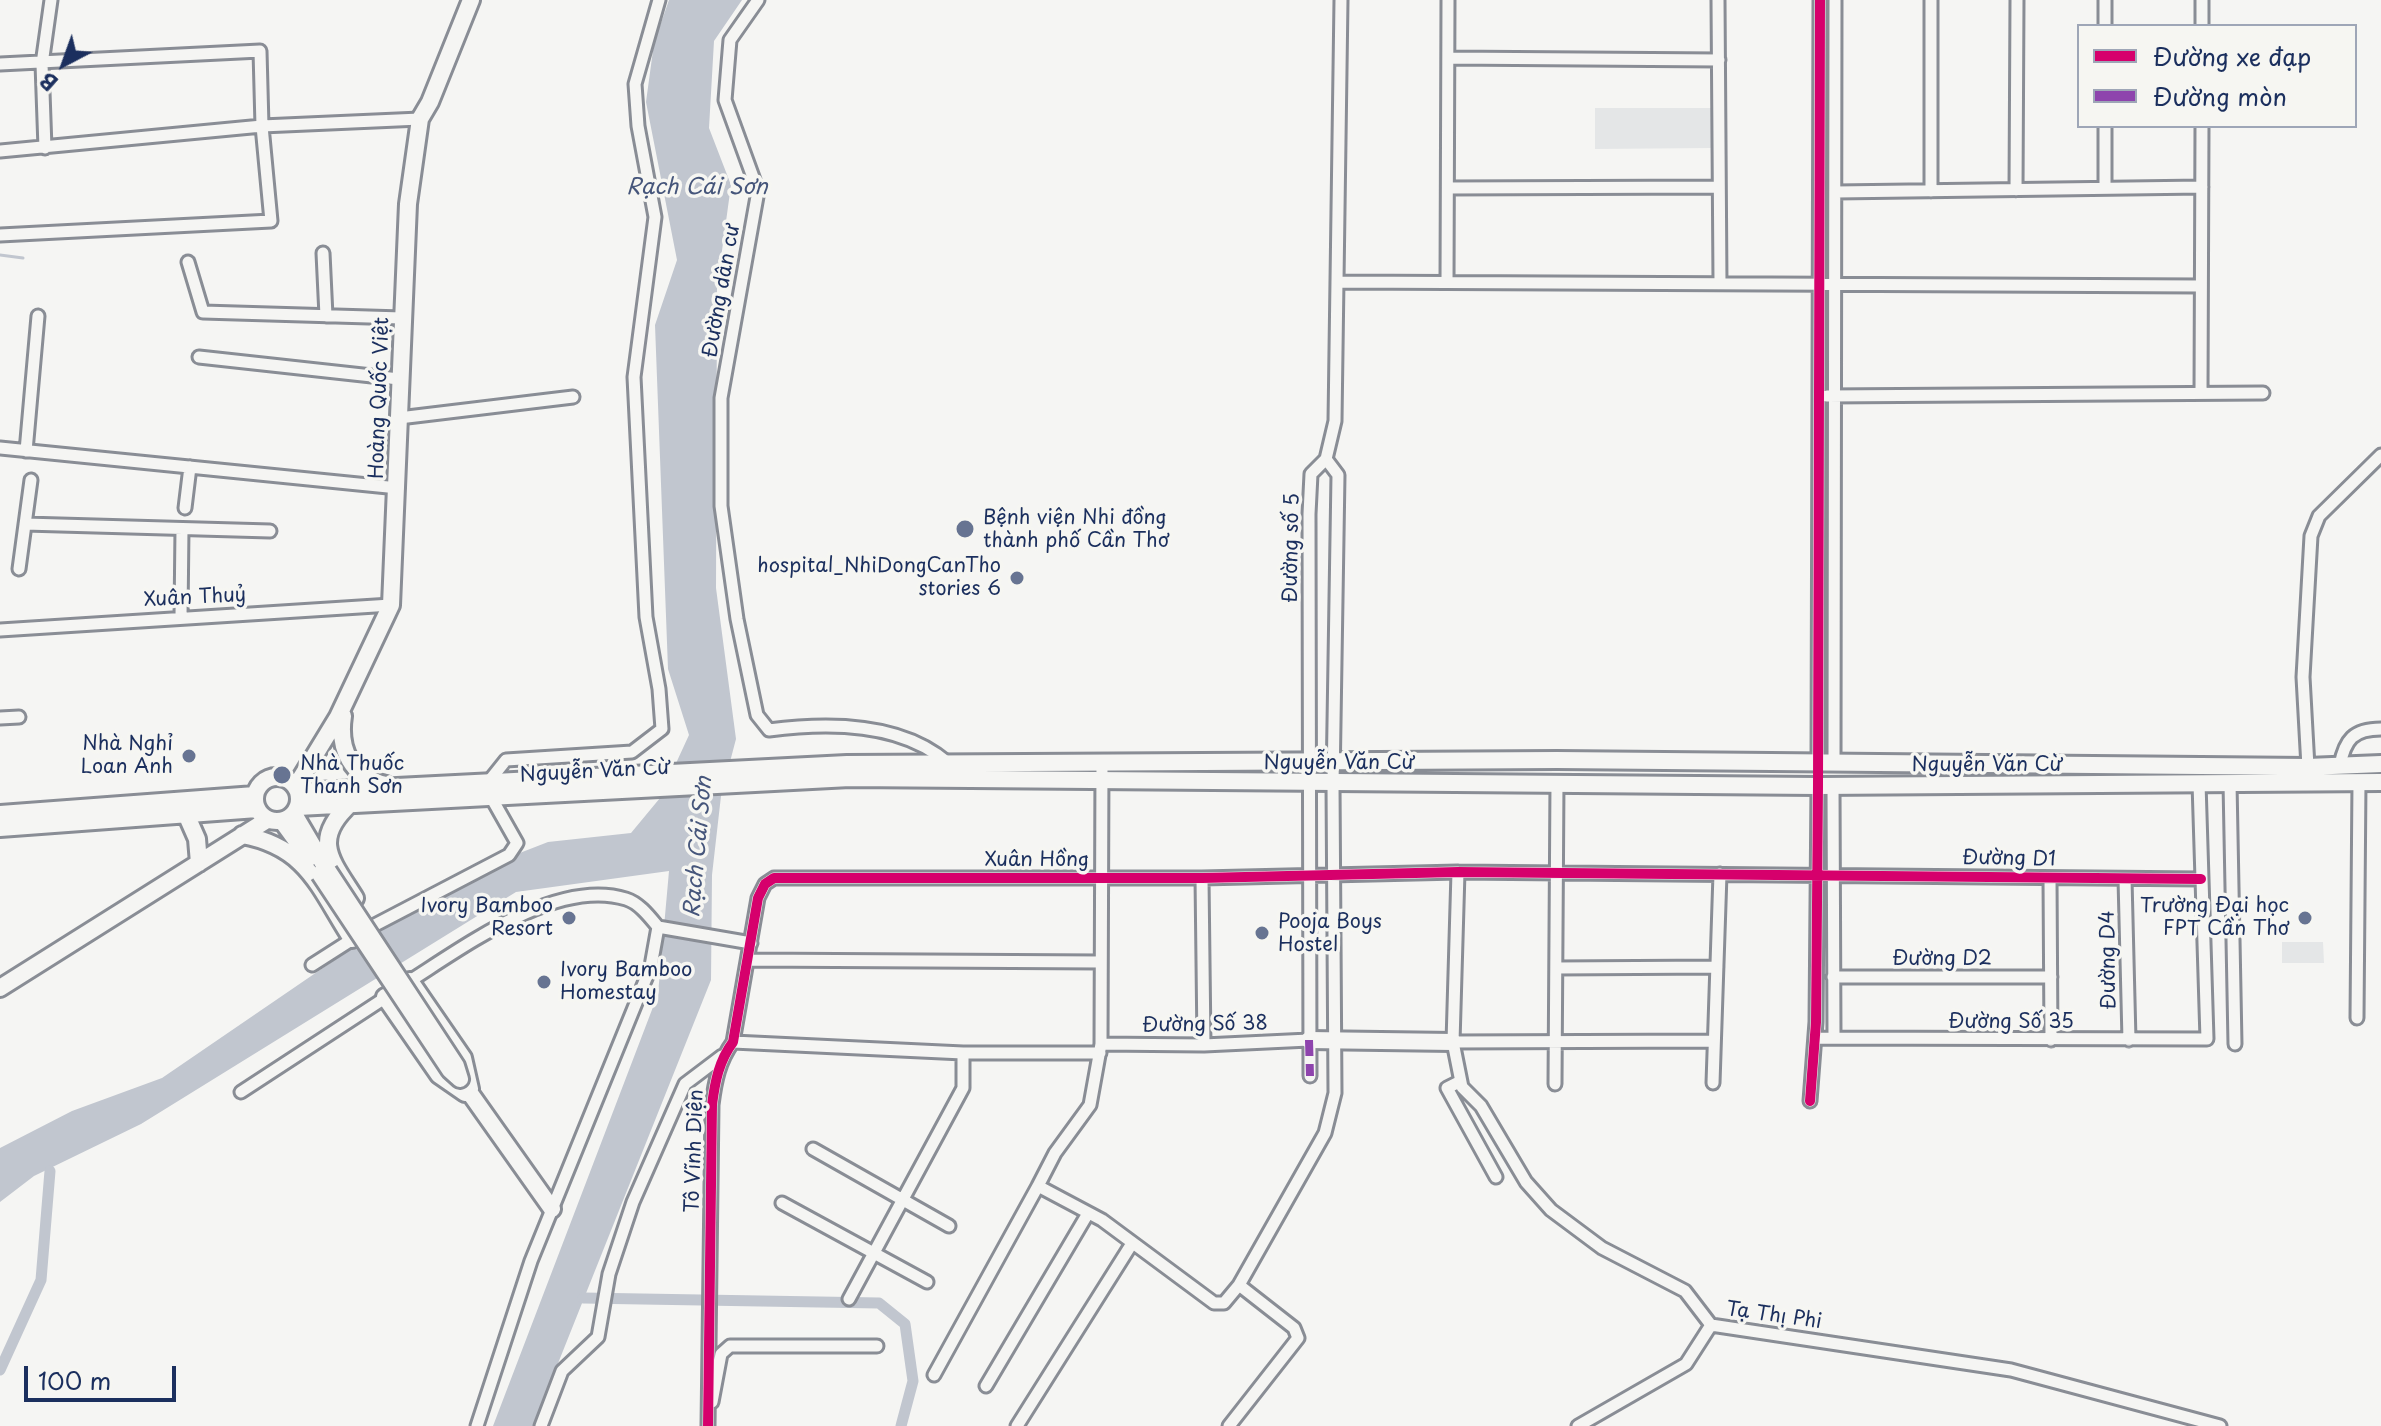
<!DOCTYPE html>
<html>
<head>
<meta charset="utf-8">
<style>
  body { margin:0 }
  #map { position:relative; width:2381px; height:1426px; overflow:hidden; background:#f5f5f3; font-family:"Playpen Sans",sans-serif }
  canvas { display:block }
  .legend { position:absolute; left:2077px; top:24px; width:280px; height:104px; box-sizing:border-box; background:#f6f6f2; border:2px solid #9ea6b7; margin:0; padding:10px 14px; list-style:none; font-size:24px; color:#1b2f5e }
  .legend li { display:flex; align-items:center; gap:16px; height:40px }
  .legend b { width:40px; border:2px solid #9ea6b7 }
  .north { position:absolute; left:24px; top:24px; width:80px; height:80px; -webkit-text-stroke:6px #f6f6f2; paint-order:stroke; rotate:221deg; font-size:22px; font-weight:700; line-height:32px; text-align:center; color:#1b2f5e }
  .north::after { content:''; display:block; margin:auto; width:28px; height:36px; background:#1b2f5e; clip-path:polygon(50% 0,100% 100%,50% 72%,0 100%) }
  .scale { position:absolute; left:24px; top:1366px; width:152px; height:36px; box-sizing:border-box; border:4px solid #1b2f5e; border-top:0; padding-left:10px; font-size:24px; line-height:28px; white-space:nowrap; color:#1b2f5e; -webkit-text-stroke:6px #f6f6f2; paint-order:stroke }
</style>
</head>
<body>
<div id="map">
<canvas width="2381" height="1426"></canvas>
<ul class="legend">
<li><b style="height:10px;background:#d6006c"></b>Đường xe đạp</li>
<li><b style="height:10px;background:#8e44ad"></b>Đường mòn</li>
</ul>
<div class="north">B</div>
<div class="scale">100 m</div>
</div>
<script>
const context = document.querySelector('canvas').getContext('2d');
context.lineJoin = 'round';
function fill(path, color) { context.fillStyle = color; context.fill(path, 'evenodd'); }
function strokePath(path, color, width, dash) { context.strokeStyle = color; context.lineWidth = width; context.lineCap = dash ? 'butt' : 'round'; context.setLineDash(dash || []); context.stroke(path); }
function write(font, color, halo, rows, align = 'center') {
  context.font = font + ' "Playpen Sans",sans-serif'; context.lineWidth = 7; context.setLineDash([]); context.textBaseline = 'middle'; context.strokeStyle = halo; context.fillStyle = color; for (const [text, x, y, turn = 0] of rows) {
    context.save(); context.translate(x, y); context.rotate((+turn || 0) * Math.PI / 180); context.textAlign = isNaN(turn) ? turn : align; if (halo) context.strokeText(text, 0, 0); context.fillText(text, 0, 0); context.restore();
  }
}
fill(new Path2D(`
  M1595,108H1711V148L1595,149Z
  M2282,942H2323L2324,963H2282Z`), '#e4e6e7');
fill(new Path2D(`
  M669,0H742L714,41L709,128L731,185L717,287L716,588L736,739L721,796L712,875L711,980L533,1426H493L658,994L669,871L516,892L141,1124L34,1176L0,1202V1148L72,1111L162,1078L453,879L548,842L631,833L660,798L689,735L668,669L655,325L677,260L646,102L654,43Z`), '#c1c6cf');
strokePath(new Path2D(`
  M0,255L23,258`), '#c1c6cf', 3);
strokePath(new Path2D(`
  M583,1298L879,1303L905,1324L913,1381L901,1426
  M0,1370L41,1280L50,1171`), '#c1c6cf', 11);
const street = new Path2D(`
  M758,0L730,40L725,100L758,191L721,398V506L737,619L757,715L769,730C829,722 901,722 948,763
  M1718,0L1720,282
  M2105,0V26
  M2202,26V0
  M1448,58L1719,60
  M0,64L260,51L262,126L271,221L0,235
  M2105,126V188
  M45,148L42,64L51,0
  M0,151L262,126L420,119
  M1448,188L1719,187
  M2016,190L2017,0
  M1931,191V0
  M1836,192L2202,187
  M323,253L326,316
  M188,262L203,312L402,318
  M1339,282L2201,286
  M1447,282L1448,0
  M199,357L399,379
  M2201,393L2202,126
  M1827,396L2263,393
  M399,418L573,397
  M0,448L398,488
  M26,451L38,316
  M1326,459L1335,421L1341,0
  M185,508L190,467
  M25,524L270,531
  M19,569L31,480
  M181,616L182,529
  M0,630L391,605
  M0,718L19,717
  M1818,762L1820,0
  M1834,763L1835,0
  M2340,765C2345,740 2353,729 2381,729
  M2308,767L2303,677L2311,536L2319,516L2381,455
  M490,780L506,760L632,752L662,729L659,689L646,617L634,377L655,217L638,126L635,84L659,0
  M2230,783L2235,1044
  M1833,786L1834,1038
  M1458,872L1453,1042L1462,1087L1481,1106L1526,1182L1551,1210L1602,1248L1685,1291L1711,1325L2011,1370L2220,1426
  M1202,878L1204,1045
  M2050,878L2051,1040
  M2125,879L2129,1040
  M658,927L751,943
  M748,960L1101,962
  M312,965L373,926L509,855L517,843L491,797
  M1556,968L1717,967
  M1833,977H2051
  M405,984C461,949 556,877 626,899C639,903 649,916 658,927L651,966L531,1261L477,1426
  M2357,1018L2359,782
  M1815,1038L2207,1039L2199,783
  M733,1042L963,1053V1088L849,1299
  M1453,1042L1714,1041
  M1101,1044L1204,1045L1309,1040
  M963,1053H1100
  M1310,1076L1309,514L1311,474L1326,459
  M1459,1082L1447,1088L1496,1177
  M1713,1083L1720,874
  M1555,1084L1557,782
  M241,1092L391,994
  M1810,1101L1816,1022L1818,786
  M813,1149L949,1226
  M1038,1186L1055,1153L1090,1105L1101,1044L1102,763
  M782,1203L927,1282
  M934,1375L1038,1186L1102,1220L1214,1303H1224L1239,1285
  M986,1386L1087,1215
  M712,1402L721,1354L730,1346H877
  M541,1426L562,1371L598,1337L609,1274L633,1202L685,1084L722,1056
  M708,1426L712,1105C715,1081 719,1061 733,1042L758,898L765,884L774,878H1202L1458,872L2201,879
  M1017,1426L1131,1245
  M1229,1426L1298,1338L1294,1328L1239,1285L1325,1133L1335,1093L1333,784L1338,475L1326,459
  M1578,1426L1686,1364L1711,1325`);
const secondary = new Path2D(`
  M343,716C338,749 351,777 386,785
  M255 799a22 22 0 1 1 44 0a22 22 0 1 1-44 0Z
  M296,786L338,717L391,605L408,204L420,119L430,102L471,0
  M299,792L847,764L1557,760L2308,767L2381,764
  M350,804C311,840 331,860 355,898
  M298,807L850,778L1818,786L2381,782
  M0,814L255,795
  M186,814L197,839L199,863
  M294,814L327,870
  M282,821L309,858
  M0,828L257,809
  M242,835C308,847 319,888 352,939
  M410,981L463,1058L470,1089
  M0,988L267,820
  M385,997L439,1075L465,1093
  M1309,1040L1453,1042
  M460,1079L552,1209`);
strokePath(street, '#898d95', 17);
strokePath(secondary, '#898d95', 22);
strokePath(street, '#f5f5f3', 11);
strokePath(secondary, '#f5f5f3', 16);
const secondaryBridge = new Path2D(`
  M320,874L450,1070L460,1079L456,1066L328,871`);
strokePath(secondaryBridge, '#898d95', 22, []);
strokePath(secondaryBridge, '#f5f5f3', 16);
strokePath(new Path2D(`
  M1309,1040L1310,1076`), '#8e44ad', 8, [16, 8]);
strokePath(new Path2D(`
  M1810,1101L1816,1022L1818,786L1820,0
  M708,1426L712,1105C715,1081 719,1061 733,1042L758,898L765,884L774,878H1202L1458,872L2201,879`), '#d6006c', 10);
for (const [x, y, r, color] of [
  [965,529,10,"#677492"],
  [1017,578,8,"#677492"],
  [189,756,8,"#677492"],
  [282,775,10,"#677492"],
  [569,918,8,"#677492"],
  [2305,918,8,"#677492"],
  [1262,933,8,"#677492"],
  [544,982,8,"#677492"]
]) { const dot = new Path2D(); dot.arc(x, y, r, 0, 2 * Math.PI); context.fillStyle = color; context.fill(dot); strokePath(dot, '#f6f6f2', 3); }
write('20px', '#1b2f5e', '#f6f6f2', [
  ["Đường dân cư",722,291,-80],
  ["Hoàng Quốc Việt",380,398,-88],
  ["Đường số 5",1292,548,-89],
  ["Xuân Thuỷ",195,598,-3],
  ["Nguyễn Văn Cừ",1339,763],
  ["Nguyễn Văn Cừ",1987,765],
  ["Nguyễn Văn Cừ",595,772,-3],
  ["Đường D1",2009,859,1],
  ["Xuân Hồng",1037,860],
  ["Đường D2",1942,959],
  ["Đường D4",2109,960,-91],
  ["Đường Số 35",2011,1022],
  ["Đường Số 38",1205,1025,-1],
  ["Tô Vĩnh Diện",695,1151,-88],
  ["Tạ Thị Phi",1774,1316,8]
]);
write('20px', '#1b2f5e', '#f6f6f2', [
  ["Bệnh viện Nhi đồng",983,518],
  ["thành phố Cần Thơ",983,541],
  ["hospital_NhiDongCanTho",1001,566,"right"],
  ["stories 6",1001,589,"right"],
  ["Nhà Nghỉ",173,744,"right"],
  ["Loan Anh",173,767,"right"],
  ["Nhà Thuốc",300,764],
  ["Thanh Sơn",300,787],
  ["Ivory Bamboo",553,906,"right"],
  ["Resort",553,929,"right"],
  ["Trường Đại học",2289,906,"right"],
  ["FPT Cần Thơ",2289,929,"right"],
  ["Pooja Boys",1278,922],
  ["Hostel",1278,945],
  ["Ivory Bamboo",560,970],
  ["Homestay",560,993]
], 'left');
write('italic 22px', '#46567b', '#f6f6f2', [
  ["Rạch Cái Sơn",697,188],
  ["Rạch Cái Sơn",699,847,-85]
]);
</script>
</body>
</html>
